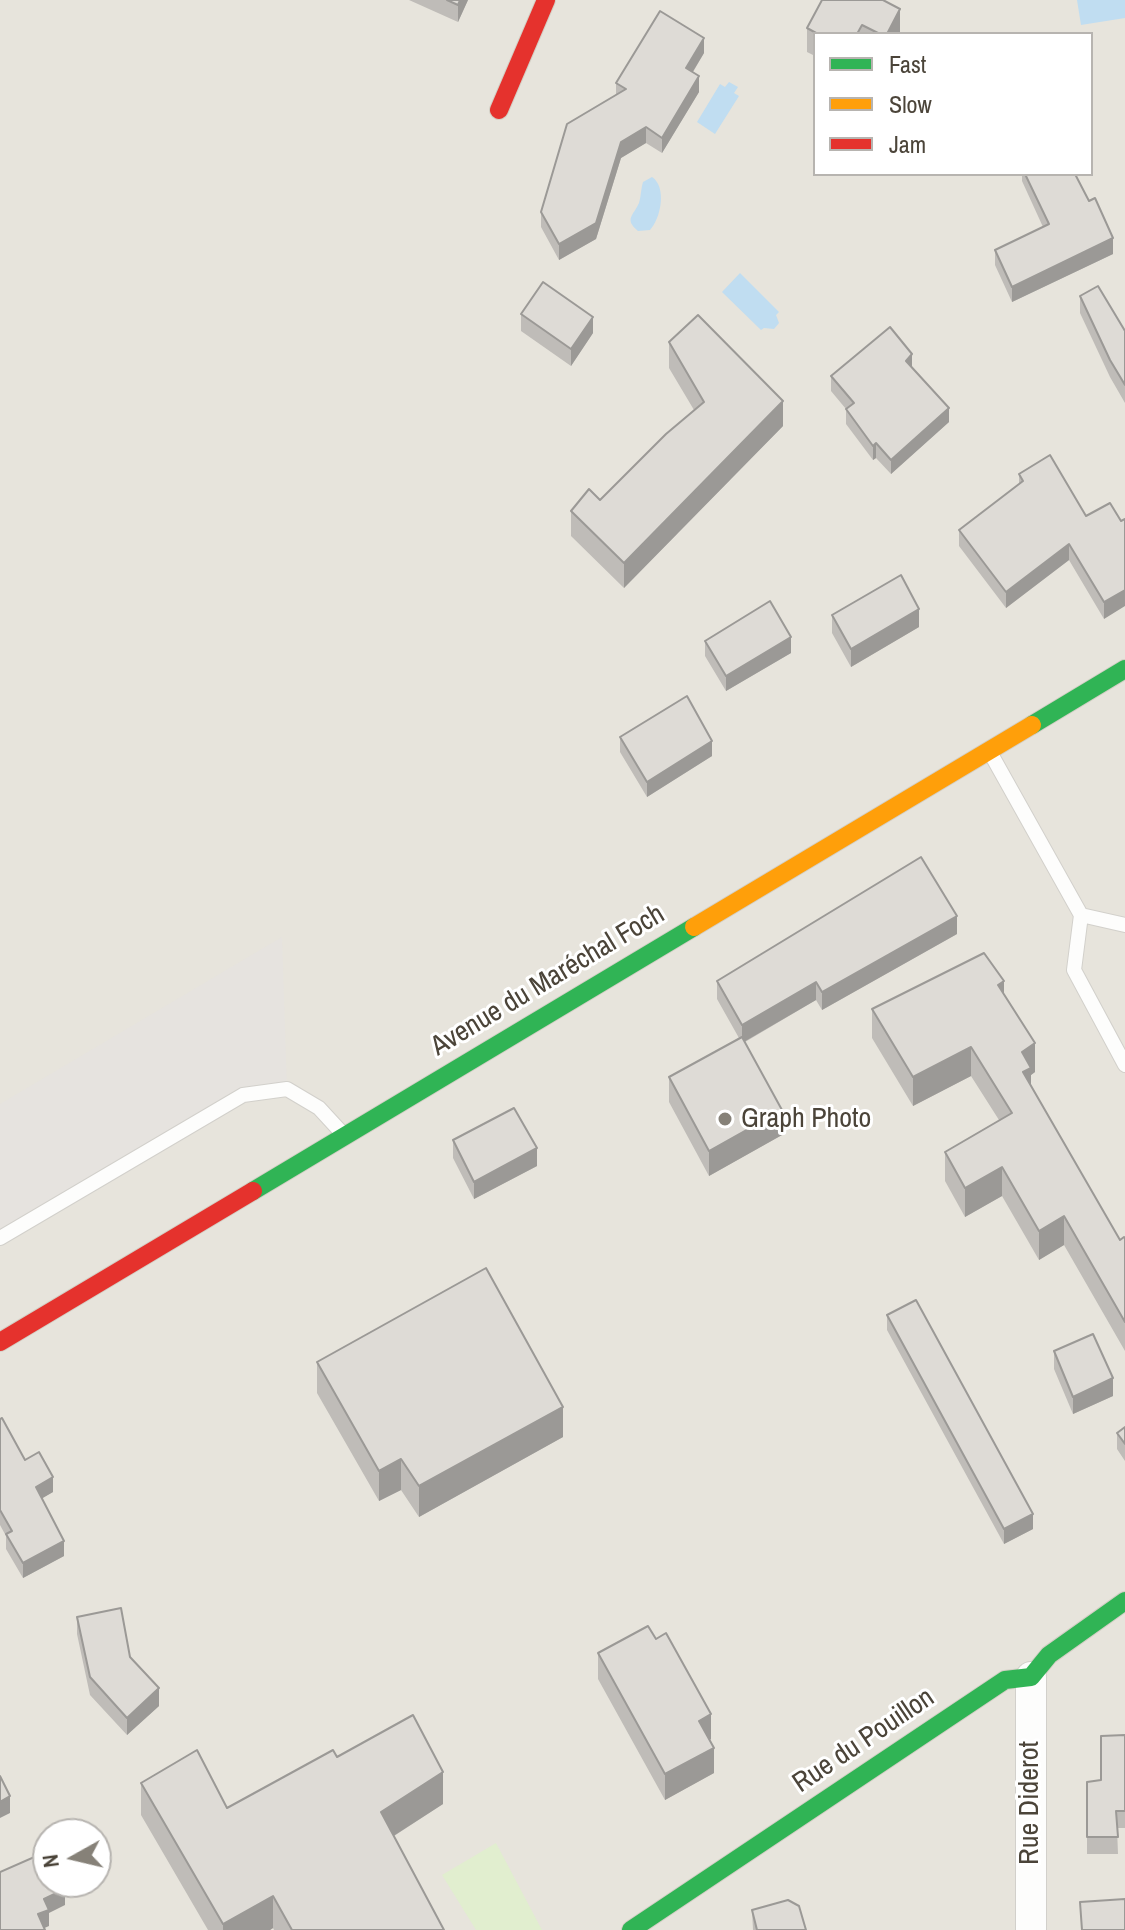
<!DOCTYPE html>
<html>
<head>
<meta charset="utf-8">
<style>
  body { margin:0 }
  #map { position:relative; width:1125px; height:1930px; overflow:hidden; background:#f4f2ee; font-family:"Archivo Narrow",sans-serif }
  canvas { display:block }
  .legend { position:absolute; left:813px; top:32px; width:280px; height:144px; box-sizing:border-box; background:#fff; border:2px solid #b7b4b0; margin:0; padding:10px 14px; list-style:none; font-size:24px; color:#4b4439 }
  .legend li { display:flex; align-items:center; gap:16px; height:40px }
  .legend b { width:40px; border:2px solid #b7b4b0 }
  .north { position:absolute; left:32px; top:1818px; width:80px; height:80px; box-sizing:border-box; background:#fff; border:2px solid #b7b4b0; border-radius:50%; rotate:262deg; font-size:22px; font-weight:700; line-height:32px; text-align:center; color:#4b4439 }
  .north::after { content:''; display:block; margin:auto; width:28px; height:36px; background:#868178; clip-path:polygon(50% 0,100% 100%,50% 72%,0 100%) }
</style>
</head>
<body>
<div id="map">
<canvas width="1125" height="1930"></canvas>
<ul class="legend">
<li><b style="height:10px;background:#30b455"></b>Fast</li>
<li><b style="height:10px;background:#ff9f0a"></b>Slow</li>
<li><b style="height:10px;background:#e5322d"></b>Jam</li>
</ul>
<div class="north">N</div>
</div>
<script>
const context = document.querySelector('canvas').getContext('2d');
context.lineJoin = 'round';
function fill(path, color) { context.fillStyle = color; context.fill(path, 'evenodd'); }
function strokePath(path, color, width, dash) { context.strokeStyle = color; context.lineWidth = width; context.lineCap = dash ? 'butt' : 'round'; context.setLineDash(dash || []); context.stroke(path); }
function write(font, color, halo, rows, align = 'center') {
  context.font = font + ' "Archivo Narrow",sans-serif'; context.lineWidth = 6; context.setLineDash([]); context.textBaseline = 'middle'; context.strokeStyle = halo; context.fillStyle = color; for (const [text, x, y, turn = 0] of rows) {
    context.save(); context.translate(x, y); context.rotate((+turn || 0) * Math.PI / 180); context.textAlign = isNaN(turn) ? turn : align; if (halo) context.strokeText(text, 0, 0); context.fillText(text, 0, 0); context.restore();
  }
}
fill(new Path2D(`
  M0,0H1125V1930H0ZM815,34H1091V174H815ZM48,1834H96V1882H48Z`), '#e7e4dc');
fill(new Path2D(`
  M496,1843L542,1930H476L442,1875Z`), '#e1eecf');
fill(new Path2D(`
  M282,937L287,1089L243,1095L0,1238V1104Z`), '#e6e3df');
fill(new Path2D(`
  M1077,0H1125V18L1081,25Z
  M729,82L738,87L734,93L739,96L715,134L697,122L720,84L725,87Z
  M652,177C667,187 661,218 650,230L638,231C624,219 633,216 639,203C641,197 641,188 643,182Z
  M740,273L779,312L776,315L779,323L774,329L764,328L761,330L722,292Z`), '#c0ddf1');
const lane = new Path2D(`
  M991,754L1081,915L1074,970L1125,1065
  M1081,915L1125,925
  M0,1238L243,1095L287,1089L319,1108L342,1133`);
const street = new Path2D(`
  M1031,1930V1677`);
const fast = new Path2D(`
  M1032,725L1125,669
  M253,1191L694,927
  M631,1930L1005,1680L1031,1677L1049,1655L1125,1601`);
const slow = new Path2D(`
  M694,927L1032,725`);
const jam = new Path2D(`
  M499,110L546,0
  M0,1342L253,1191`);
strokePath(lane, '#d2d0cb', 16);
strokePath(street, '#d2d0cb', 32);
strokePath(fast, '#d3cfc5', 20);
strokePath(slow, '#d3cfc5', 20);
strokePath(jam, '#d3cfc5', 20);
strokePath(lane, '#fdfdfc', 14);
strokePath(street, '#fdfdfc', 30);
strokePath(fast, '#30b455', 18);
strokePath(slow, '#ff9f0a', 18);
strokePath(jam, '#e5322d', 18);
fill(new Path2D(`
  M409,0H468L458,22Z
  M887,2L900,32L899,34H815V56L807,52V28Z
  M704,53L693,72L699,92L662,153L646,143L621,158L596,239L559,260L541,227V212L616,95V83Z
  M1022,174H1075L1113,254L1012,302L995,265V250L1043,227L1022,181Z
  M1080,296L1125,331V403L1110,377L1080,313Z
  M521,314L593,333L571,366L521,331Z
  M669,342L783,426L624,588L571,536V511L600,500L694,410L669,368Z
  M912,367L949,422L891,474L876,458L873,460L846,424V409L831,391V376Z
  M1019,474L1086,516L1110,503L1104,619L1069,560L1006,608L959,546V530L1019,484Z
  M832,615L919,627L851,667L832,633Z
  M705,641L791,653L726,691L705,656Z
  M620,737L712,756L647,797L620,752Z
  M957,934L822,1010L816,1000L745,1042L782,1135L709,1176L669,1102V1077L739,1038L717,999V981Z
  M1004,994L1035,1072L1031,1075V1086L1120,1240L1125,1238V1351L1064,1245L1039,1260L1002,1196L965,1217L945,1181V1152L999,1120L971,1076L913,1106L872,1038V1009Z
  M453,1140L537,1166L474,1199L453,1158Z
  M887,1315L1033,1529L1004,1544L887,1330Z
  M1054,1351L1113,1396L1073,1414L1054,1369Z
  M317,1362L563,1437L419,1517L401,1490L379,1501L317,1393Z
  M0,1419L25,1460L53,1492L42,1498L64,1556L23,1578L6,1549V1536L0,1525Z
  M1125,1427V1461L1117,1449V1433Z
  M77,1617L130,1657L159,1706L127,1735L90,1695L77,1634Z
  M598,1653L711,1739L709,1740L714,1773L665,1800L598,1679Z
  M1125,1735V1828H1117L1118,1854H1087V1782L1101,1780Z
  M337,1757L443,1804L394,1836L444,1930H274L273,1928L270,1930H208L141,1815V1783L227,1808Z
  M752,1910L806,1930H753Z`), '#bfbcb8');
fill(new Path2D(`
  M460,0H468L458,22V5Z
  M900,9V32L899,34H887Z
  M704,38V53L686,83V68Z
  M699,76V92L662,153V138Z
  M646,127V143L621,158L596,239L559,260V244L621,142Z
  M1113,238V254L1012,302V287Z
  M593,317V333L571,366V349Z
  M912,354V368L906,361Z
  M783,401V426L624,588V563Z
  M949,408V422L891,474V460Z
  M876,443V458L873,460V446Z
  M1069,544V560L1006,608V592Z
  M1125,590V606L1104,619V602Z
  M919,609V627L851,667V649Z
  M791,637V653L726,691V676Z
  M712,741V756L647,797V782Z
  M957,916V934L822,1010V992Z
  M1004,981V1010L998,985Z
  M816,982V1000L742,1043V1025Z
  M1035,1043V1072L1031,1075V1097L1023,1080L1022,1052Z
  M971,1047V1076L913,1106V1077Z
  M782,1110V1135L709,1176V1151Z
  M537,1148V1166L474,1199V1182Z
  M1002,1167V1196L965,1217V1188Z
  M1064,1216V1245L1039,1260V1231Z
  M1113,1378V1396L1073,1414V1397Z
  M563,1407V1437L419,1517V1486Z
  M401,1459V1490L379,1501V1471Z
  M53,1477V1492L36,1502V1487Z
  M1033,1514V1529L1004,1544V1529Z
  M64,1541V1556L23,1578V1563Z
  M159,1688V1706L127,1735V1718Z
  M711,1714V1739L699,1747V1721Z
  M714,1748V1773L665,1800V1774Z
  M443,1772V1804L381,1844V1812Z
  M10,1796V1813L0,1818V1802Z
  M65,1889V1905L49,1913V1926L40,1930L38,1914L44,1899Z
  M273,1896V1928L270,1930H223V1924Z`), '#9b9996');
const building = new Path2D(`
  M447,0H460L458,5Z
  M822,0H883L900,9L887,34H880L862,25L857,34H818L807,28Z
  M660,11L704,38L686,68L699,76L662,138L646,127L621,142L596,223L559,244L541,212L567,124L626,89L616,83Z
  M1025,174H1075L1089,201L1095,198L1113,238L1012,287L995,250L1049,224Z
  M543,282L593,317L571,349L521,314Z
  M1098,286L1125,331V385L1110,360L1080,296Z
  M698,315L783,401L624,563L571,511L589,489L600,500L666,434L704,402L669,342Z
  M890,327L912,354L906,361L949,408L891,460L876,443L873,446L846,409L854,403L831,376Z
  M1050,455L1086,516L1110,503L1121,521L1125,519V590L1104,602L1069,544L1006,592L959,530L1023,481L1019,474Z
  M901,575L919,609L851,649L832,615Z
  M770,601L791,637L726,676L705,641Z
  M687,696L712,741L647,782L620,737Z
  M921,857L957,916L822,992L816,982L742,1025L717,981Z
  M984,953L1004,981L998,985L1035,1043L1022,1052L1031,1068L1023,1072L1120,1240L1124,1237L1125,1238V1322L1064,1216L1039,1231L1002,1167L965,1188L945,1152L1012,1113L971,1047L913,1077L872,1009Z
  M742,1037L782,1110L709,1151L669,1077Z
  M514,1108L537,1148L474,1182L453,1140Z
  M486,1268L563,1407L419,1486L401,1459L379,1471L317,1362Z
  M916,1300L1033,1514L1004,1529L887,1315Z
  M1093,1334L1113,1378L1073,1397L1054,1351Z
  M2,1418L25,1460L39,1452L53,1477L36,1487L64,1541L23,1563L6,1534L12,1531L0,1510V1419Z
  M1125,1427V1444L1117,1433Z
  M121,1608L130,1657L159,1688L127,1718L90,1677L77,1617Z
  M648,1626L656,1639L666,1633L711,1714L699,1721L714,1748L665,1774L598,1653Z
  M413,1715L443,1772L381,1812L444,1930H292L273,1896L223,1924L141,1783L197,1750L227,1808L333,1750L337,1757Z
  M1125,1735V1811H1116L1118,1837H1087V1782L1101,1780V1736Z
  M0,1776L10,1796L0,1802Z
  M48,1851V1882H62L65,1889L44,1899L49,1910L38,1914L45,1930H0V1872Z
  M1125,1899V1930H1082L1080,1902Z
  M788,1900L799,1906L806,1930H757L752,1910Z`);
fill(building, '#dedbd6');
strokePath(building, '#9b9996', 2);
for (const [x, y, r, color] of [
  [725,1119,8,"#868178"]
]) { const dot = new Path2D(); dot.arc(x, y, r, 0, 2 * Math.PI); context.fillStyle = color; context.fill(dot); strokePath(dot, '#fff', 3); }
write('28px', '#4b4439', '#fff', [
  ["Avenue du Maréchal Foch",548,981,-31],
  ["Rue du Pouillon",864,1741,-34],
  ["Rue Diderot",1030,1803,-90]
]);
write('28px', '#4b4439', '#fff', [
  ["Graph Photo",741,1119]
], 'left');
</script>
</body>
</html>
